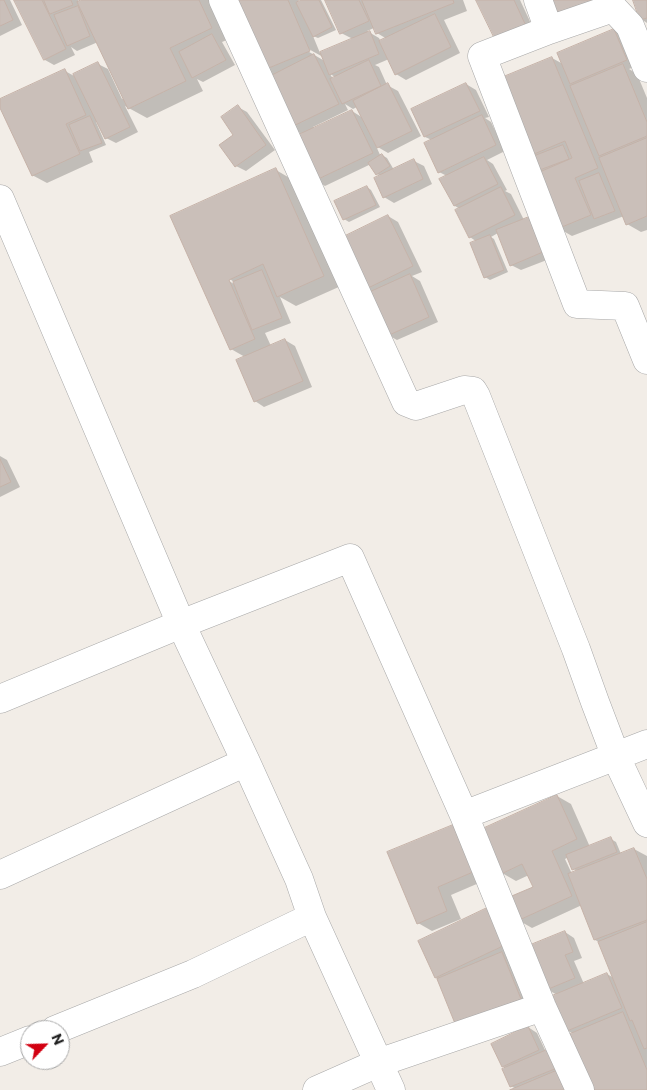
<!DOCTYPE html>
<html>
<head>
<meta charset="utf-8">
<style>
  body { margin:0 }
  #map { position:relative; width:647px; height:1090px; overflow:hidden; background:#f2ede7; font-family:Commissioner,sans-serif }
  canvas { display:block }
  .north { position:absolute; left:20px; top:1020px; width:50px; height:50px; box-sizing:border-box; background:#fff; border:1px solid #a6a6a6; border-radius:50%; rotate:66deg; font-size:14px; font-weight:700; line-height:20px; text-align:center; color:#212121 }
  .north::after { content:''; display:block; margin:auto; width:18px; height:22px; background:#d20011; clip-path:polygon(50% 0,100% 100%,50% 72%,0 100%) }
</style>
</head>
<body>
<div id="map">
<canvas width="647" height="1090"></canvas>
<div class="north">N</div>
</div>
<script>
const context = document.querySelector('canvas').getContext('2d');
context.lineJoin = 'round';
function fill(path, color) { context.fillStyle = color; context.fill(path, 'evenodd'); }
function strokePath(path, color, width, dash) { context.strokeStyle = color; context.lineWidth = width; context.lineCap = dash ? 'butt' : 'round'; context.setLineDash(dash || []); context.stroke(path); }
fill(new Path2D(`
  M0,0H10L22,25L0,36Z
  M15,0H78L79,2L83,0H211L229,39L222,42L235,65L203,82L197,79L203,91L147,118L125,106L138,132L116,143L106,138L98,121L96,122L106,145L89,152L93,162L47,183L32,175L0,106V101L65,71L76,77L98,64L108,69L122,99L124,98L98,42L77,51L71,47L75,55L54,65L45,60Z
  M230,0H298L299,2L303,0H321L336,30L318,38L313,36L320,53L353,39L341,33L326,0H463L467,11L444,20L460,53L406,80L396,74L389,59L375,65L379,67L387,85L398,91L421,136L388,153L376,146L381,157L382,155L387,158L394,170L414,161L424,166L432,184L394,203L384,197L381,176L377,174L371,164L325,186L315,180L302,134L290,128ZM374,28L377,33L387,39L381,42L379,38L367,31ZM305,47L323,57V60L304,49ZM330,74L337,78L333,79ZM345,104L353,109L357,107L363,118L352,111L314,129L313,127L348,110Z
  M477,0H520L535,32Z
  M634,0H647V23L641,19Z
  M614,31L624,36L636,66L629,69L637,74L647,98V230L641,232L627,224L624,216L572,236L558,228L538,170L528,156L552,58L563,64Z
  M466,84L476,90L489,117L485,118L491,122L505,151L487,160L493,164L507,190L505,191L511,194L524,220L552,258L521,270L511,265L498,233L491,237L494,239L508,272L490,280L485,277L477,242L470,237L460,209L455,206L447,176L439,172L432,140L425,137Z
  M238,107L247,112L275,150L246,171L236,166L235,135Z
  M276,170L293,180L341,286L296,306L280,297L291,323L265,333L271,346L285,340L295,346L312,387L264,407L255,401L245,357L231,349L172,217ZM224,275L234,282V284L222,277Z
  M367,187L371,190L380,207L349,222L344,219Z
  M388,216L398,222L422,272L412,276L420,281L438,322L397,340L388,335L365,289Z
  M0,456L7,460L20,487L0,497Z
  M557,796L571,804L590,847L611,839L616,842L621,854L634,849L647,856V1090H594L574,1034L568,1031L557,995L547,989L565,932L574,938L582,958L574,961L584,984L607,974L614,978L599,942L595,940L582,905L532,928L518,920L535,888L529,875L516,881L502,873ZM569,857L573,869L578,871L572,874L565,859Z
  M453,826L467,834L486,880L451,895L461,919L432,931L418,923Z
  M487,910L514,951L505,955L516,961L535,1006L457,1025L436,977Z
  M528,1027L537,1033L546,1052L579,1090H513L516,1089L511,1086L506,1068L502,1066Z`), '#0003');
const building = new Path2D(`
  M0,0H4L13,20L0,26Z
  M14,0H42L66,49L44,60Z
  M44,0H71L73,5L50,14Z
  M81,0H199L212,28L170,48L186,81L128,109L77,2Z
  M229,0H288L310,51L259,72Z
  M300,0H319L332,27L313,37L296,3Z
  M325,0H359L369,21L340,34Z
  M362,0H453L454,3L376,34Z
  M476,0H514L526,26L496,41Z
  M543,0H598L553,21Z
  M633,0H647V18L640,20Z
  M78,6L90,36L67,46L54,15Z
  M435,14L451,47L395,75L379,41Z
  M614,29L627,60L570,84L557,53Z
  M370,31L379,54L329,75L320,52Z
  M212,34L226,60L192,78L179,52Z
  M314,54L339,104L289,128L265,79Z
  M552,57L598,168L575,178L591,215L557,229L535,174L572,158L565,141L527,157L496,80Z
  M369,60L381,86L342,104L330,79Z
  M98,62L130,127L105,139L73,74Z
  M623,64L647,122V136L599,156L570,86Z
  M65,69L86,115L66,124L80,154L32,176L0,108V99Z
  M388,83L412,131L377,148L353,101Z
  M466,83L480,111L424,137L411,109Z
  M238,105L266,145L235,167L219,145L233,135L221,117Z
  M352,110L373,153L314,181L294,137Z
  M482,115L496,145L438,173L424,143Z
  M90,116L102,143L80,151L69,125Z
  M647,138V216L626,225L599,158Z
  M563,145L569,159L537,171L532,157Z
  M382,154L390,166L376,175L368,163Z
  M484,157L498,184L454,206L439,179Z
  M414,159L423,179L383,198L374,178Z
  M276,168L324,276L277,297L263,264L229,280L255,339L230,350L170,216Z
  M599,173L615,211L594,219L579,181Z
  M367,186L376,205L343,220L334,201Z
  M501,187L515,215L469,238L455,210Z
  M388,215L413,266L364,290L339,239Z
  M529,217L543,252L510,266L496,230Z
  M490,235L504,270L484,278L470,243Z
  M262,270L282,318L252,330L233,282Z
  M410,274L429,317L387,336L368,293Z
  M285,339L303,381L254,402L236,360Z
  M0,459L11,482L0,487Z
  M557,795L577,839L552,851L572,896L517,921L507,898L533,887L522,864L501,874L480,830Z
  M453,825L473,872L438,887L447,911L417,924L387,852Z
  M611,837L617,852L572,870L566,855Z
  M634,848L647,879V920L594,940L568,874Z
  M487,908L505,945L435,978L418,941Z
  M647,922V1048L644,1049L632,1020L630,1021L598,942Z
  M565,931L573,952L565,955L575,978L546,990L528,946Z
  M502,952L521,999L456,1026L437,979Z
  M607,973L622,1008L567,1031L552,996Z
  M623,1012L647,1070V1090H593L570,1034Z
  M528,1026L539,1050L502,1067L491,1044Z
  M554,1047L562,1066L510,1087L502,1069Z
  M563,1068L572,1090H510Z`);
fill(building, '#cabfb9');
strokePath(building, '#c5b2a8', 1);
const minor = new Path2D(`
  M223,0L406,402L416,406L464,390L473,391L476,396L576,649L595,702L616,757L647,823
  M538,0L549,30L482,56L577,304L625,306L647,360
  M549,30L613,8L630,26L647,68
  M0,199L181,624L246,762L299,879L312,917L391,1090
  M0,699L181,624L350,558L464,815L542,1007L580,1090
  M464,815L647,744
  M0,875L246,762
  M55,1030L193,974L312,917
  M0,1052L30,1040
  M317,1090L378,1063L542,1007`);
strokePath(minor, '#a8a8a8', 29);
strokePath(minor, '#fff', 28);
</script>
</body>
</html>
